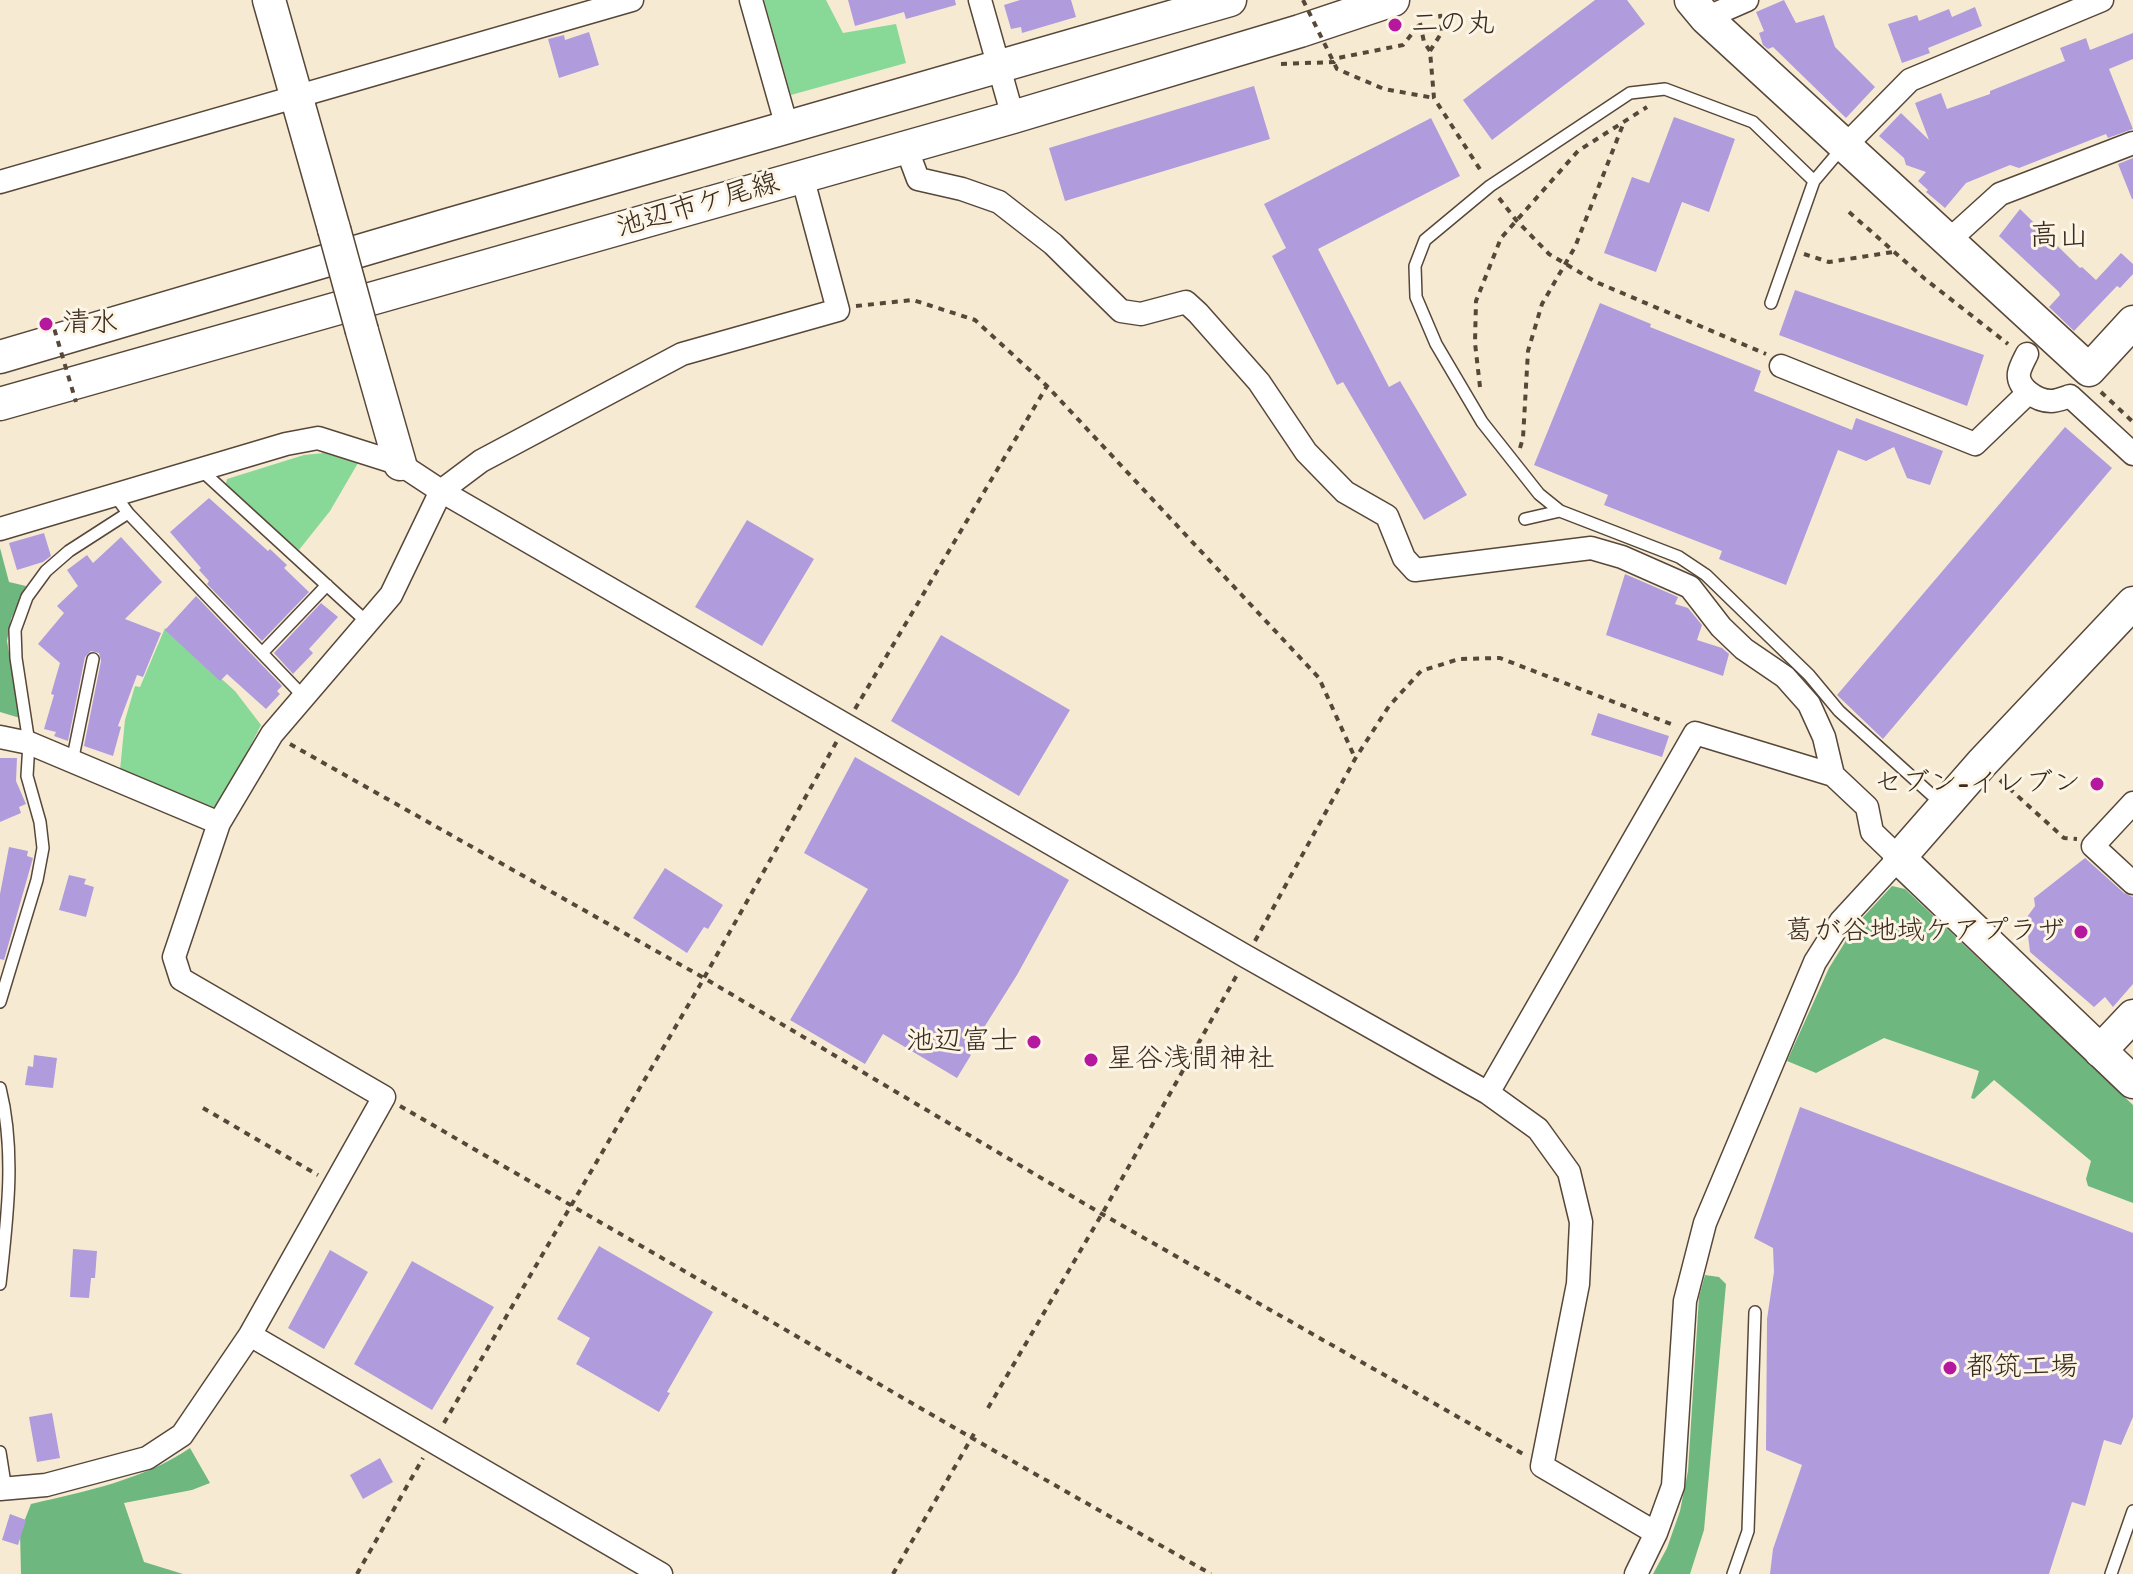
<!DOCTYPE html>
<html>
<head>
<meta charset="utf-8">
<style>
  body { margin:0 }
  canvas { display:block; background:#f7ead3 }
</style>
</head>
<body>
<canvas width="2133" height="1574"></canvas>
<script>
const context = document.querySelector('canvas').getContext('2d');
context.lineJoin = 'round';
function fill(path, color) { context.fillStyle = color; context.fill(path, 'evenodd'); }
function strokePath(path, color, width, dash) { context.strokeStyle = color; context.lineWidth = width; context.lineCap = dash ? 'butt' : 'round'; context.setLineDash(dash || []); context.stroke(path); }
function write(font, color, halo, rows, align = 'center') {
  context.font = font + ' Itim,"Klee One",sans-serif'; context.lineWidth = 6; context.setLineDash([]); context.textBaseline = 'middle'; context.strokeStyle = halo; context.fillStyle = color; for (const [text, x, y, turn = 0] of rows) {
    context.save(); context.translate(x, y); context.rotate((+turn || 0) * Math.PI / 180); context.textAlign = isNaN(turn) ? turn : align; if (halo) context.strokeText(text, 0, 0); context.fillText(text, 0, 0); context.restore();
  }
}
fill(new Path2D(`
  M764,0H826L843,33L896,24L906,63L791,95Z
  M324,453L358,463L330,511L299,550L225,487L227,479L304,455Z
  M165,628L235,691L261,725L219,807L209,810L120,770L125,720L135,686L140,687Z`), '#88d898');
fill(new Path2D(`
  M0,548L9,582L26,586L11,619L7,641L20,718L0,712Z
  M1892,886L1905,889L2133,1105V1203L2088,1186L2086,1179L2091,1161L1994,1080L1974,1099L1971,1098L1979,1071L1884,1038L1816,1073L1787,1061L1829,968L1855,926Z
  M1705,1275L1719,1277L1726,1284L1704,1530L1690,1574H1653L1667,1548L1680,1511L1688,1471L1699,1297Z
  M190,1448L210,1483L192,1490L124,1503L144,1562L183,1574H21L20,1532L31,1504C86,1491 143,1480 190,1448Z`), '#6eb880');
fill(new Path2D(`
  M848,0H955L956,5L906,19L904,12L855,26Z
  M1020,0H1071L1076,17L1022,33L1021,27L1011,29L1004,5Z
  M1595,0H1627L1645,24L1492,140L1463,100Z
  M1784,0L1796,23L1824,15L1835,47L1875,87L1846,118L1773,47L1768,49L1763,45L1759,33L1764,31L1756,12Z
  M1975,7L1982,26L1928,48L1930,53L1902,63L1888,24L1917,15L1919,21L1949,9L1952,17Z
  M589,32L599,65L559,78L548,39L564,35L565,40Z
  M2133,33V59L2109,69L2133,129L2108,138L2106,134L2019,168L2010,165L1966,183L1945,208L1926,192L1928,190L1918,181L1926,172L1906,165L1904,158L1879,136L1901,113L1929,140L1915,103L1941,93L1947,109L1990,94V91L2065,61L2060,48L2086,38L2090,50Z
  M1254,86L1270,139L1065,201L1049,148Z
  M1674,117L1735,139L1709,212L1682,202L1656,272L1604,253L1632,177L1649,183Z
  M1431,118L1460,176L1318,249L1389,387L1400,381L1467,495L1424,520L1343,382L1337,385L1272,256L1286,248L1264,204Z
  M2133,158V199H2132L2118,164Z
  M2020,209L2080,268L2082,267L2096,280L2121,253L2133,264V274L2120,288L2117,286L2074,331L2049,307L2060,295L2059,292L1999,236Z
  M1795,290L1984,355L1967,406L1779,335Z
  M1600,303L1651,324L1650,327L1761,371L1754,391L1852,430L1856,418L1943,451L1930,485L1907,478L1894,447L1866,461L1838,450L1786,585L1719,559L1722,551L1604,505L1608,495L1534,465Z
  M2065,427L2112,468L1883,739L1837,695Z
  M209,498L268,551L270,549L287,565L284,568L309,592L262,641L207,584L209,581L199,570L201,568L170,532Z
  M747,520L814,559L762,646L695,607Z
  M44,533L51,556L43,562L17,570L9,543Z
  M121,537L162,582L125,619L161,633L143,677L137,675L118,726L121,727L113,756L84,746L101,661L99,653L91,651L85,657L68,741L54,736L56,732L44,729L54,695L51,694L60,663L38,644L64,613L57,606L78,586L67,570L87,555L93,563Z
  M1625,574L1678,597L1675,604L1688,608L1702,625L1697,640L1722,648L1729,654L1723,676L1606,635Z
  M196,596L282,686L277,691L280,694L266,709L227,674L220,681L165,630Z
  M321,603L338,617L309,649L313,653L293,674L274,653Z
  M941,635L1070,710L1019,796L891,721Z
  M1598,713L1669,736L1662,757L1591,735Z
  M855,757L1069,880L1017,975L968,1053L971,1055L957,1078L883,1034L865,1064L790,1020L868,889L804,853Z
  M0,758H17L16,781L26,804L19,807L21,813L0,822Z
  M9,847L28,851L27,856L33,858L4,960L0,959V894Z
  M2085,858L2124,893L2133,897V984L2113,1007L2105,997L2094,1007L2030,952L2028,935L2032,928L2025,920L2035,906L2034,898Z
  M665,868L723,905L708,929L704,927L687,953L633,918Z
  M69,875L86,879L84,884L94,887L86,917L59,910Z
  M34,1055L57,1058L53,1088L25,1085L28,1066L33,1067Z
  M1800,1107L2133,1233V1417L2121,1445L2104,1440L2085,1506L2072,1502L2049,1574H1770L1773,1549L1802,1465L1766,1450L1767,1319L1774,1272L1773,1248L1754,1238Z
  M599,1246L713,1312L667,1392L670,1393L659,1412L576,1364L590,1338L557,1319Z
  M73,1249L97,1251L95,1278H91L89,1298L70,1297Z
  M330,1250L368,1272L324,1349L288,1328Z
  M412,1261L494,1307L432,1410L354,1364Z
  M52,1413L60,1458L37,1462L29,1417Z
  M380,1458L393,1482L363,1499L350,1475Z
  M10,1514L26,1520L18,1545L2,1540Z`), '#b09cdc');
const lane = new Path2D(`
  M1814,181L1842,148
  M1771,303L1814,181L1753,122L1665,89L1630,93L1490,186L1425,240L1415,266L1416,297L1436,344L1482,422L1539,494L1560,511L1679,557L1706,575L1809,675L1839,711L1944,806
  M201,470L368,623
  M114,494L128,513L304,697
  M1525,519L1560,511
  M262,653L327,585
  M72,762L93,659
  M0,1002L37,880L43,848L40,822L27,776L29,743L16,658L15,630L27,597L46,571L69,551L128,513
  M0,1088C16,1152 7,1220 0,1284
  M0,1452L6,1490
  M1733,1574L1748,1531L1755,1312
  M2111,1574L2133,1511`);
const street = new Path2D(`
  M751,0L787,127
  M980,0L1013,117
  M1706,18L1747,0
  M906,147L918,179L962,189L999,202L1053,244L1121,311L1141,314L1186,302L1198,313L1259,382L1306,452L1345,492L1387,516L1404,558L1415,570L1591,548L1622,557L1690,587L1721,627L1744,649L1785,677L1809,704L1824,737L1833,775
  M1844,147L1910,80L2102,0
  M0,182L632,0
  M1947,242L2000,194L2133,143
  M2027,354C2024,360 2020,367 2019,373C2017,388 2037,401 2051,401C2057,401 2064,398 2070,396L2133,454
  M1781,366L1975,444L2028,393
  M0,529L286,444L318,438L400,464L441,491L1247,957L1488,1093L1538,1129L1569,1172L1581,1222L1578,1284L1542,1466L1656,1533
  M0,737L29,743L219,823
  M2133,803L2093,846L2133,883
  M1488,1093L1695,733L1833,775L1867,807L1872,832L1899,858L1841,921L1815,962L1705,1223L1685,1301L1673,1486L1656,1533L1636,1574
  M250,1335L661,1574
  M0,1489L46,1485L147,1458L182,1435L250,1335L384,1097L181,979L174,957L219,823L272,734L391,595L441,491L481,461L682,354L838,310L802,176`);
const secondary = new Path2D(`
  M269,0L334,229
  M1691,0L1706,18L2089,370L2133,322
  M362,331L400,464
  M0,357L447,225L1230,0
  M0,404L1013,117L1300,31L1393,0
  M2133,603L1982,763L1899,858L2133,1082
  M2100,1051L2133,1016`);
strokePath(lane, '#574739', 14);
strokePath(street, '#574739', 25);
strokePath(secondary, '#574739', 35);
strokePath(new Path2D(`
  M1420,23L1424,42L1430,51L1434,98L1483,174
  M1430,51L1442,32L1440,14
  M1281,64L1334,62L1338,58L1403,45L1419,25
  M1499,198L1516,220L1549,254L1596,282L1766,354
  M1849,212L1925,279L2008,344
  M1804,254L1829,262L1893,252
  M856,306L913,300L975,320L1047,386L1319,678L1355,758
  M1480,387L1475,343L1476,301L1501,238L1578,151L1647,107
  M2101,392L2133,422
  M1520,448L1523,438L1528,351L1542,304L1575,247L1624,122
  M855,709L1047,386
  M290,744L704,978L1102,1214L1523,1454
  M2000,780L2064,838L2077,839
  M1255,941L1355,759L1389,706L1421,671L1459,659L1500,658L1676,726
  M400,1106L972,1438L1211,1574
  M203,1108L318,1175
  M988,1408L1102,1214L1238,973
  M444,1423L700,985L837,741
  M357,1574L423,1458
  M893,1574L975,1432`), '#574739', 4, [6, 6]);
strokePath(lane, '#fff', 11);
strokePath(street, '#fff', 22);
strokePath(secondary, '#fff', 32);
const secondaryBridge = new Path2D(`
  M334,229L362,331`);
strokePath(secondaryBridge, '#574739', 35, []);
strokePath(new Path2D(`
  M1303,0L1337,69L1384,89L1434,98
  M51,318L76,402`), '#574739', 4, [6, 6]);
strokePath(secondaryBridge, '#fff', 32);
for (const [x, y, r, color] of [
  [1395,25,8,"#b5179e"],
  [46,324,8,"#b5179e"],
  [2097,784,8,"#b5179e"],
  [2081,932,8,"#b5179e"],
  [1034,1042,8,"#b5179e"],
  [1091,1060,8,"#b5179e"],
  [1950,1368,8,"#b5179e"]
]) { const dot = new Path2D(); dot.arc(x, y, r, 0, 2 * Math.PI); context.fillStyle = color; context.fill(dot); strokePath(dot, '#fcf5e5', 3); }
write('28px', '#3b2a1e', '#fcf5e5', [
  ["二の丸",1411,25],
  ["清水",62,324],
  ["セブン-イレブン",2081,784,"right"],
  ["葛が谷地域ケアプラザ",2065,932,"right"],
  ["池辺富士",1018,1042,"right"],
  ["星谷浅間神社",1107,1060],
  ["都筑工場",1966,1368]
], 'left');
write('28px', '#3b2a1e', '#fcf5e5', [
  ["池辺市ケ尾線",698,206,-16]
]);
write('30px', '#3b2a1e', '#fcf5e5', [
  ["高山",2059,237]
]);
</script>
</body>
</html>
